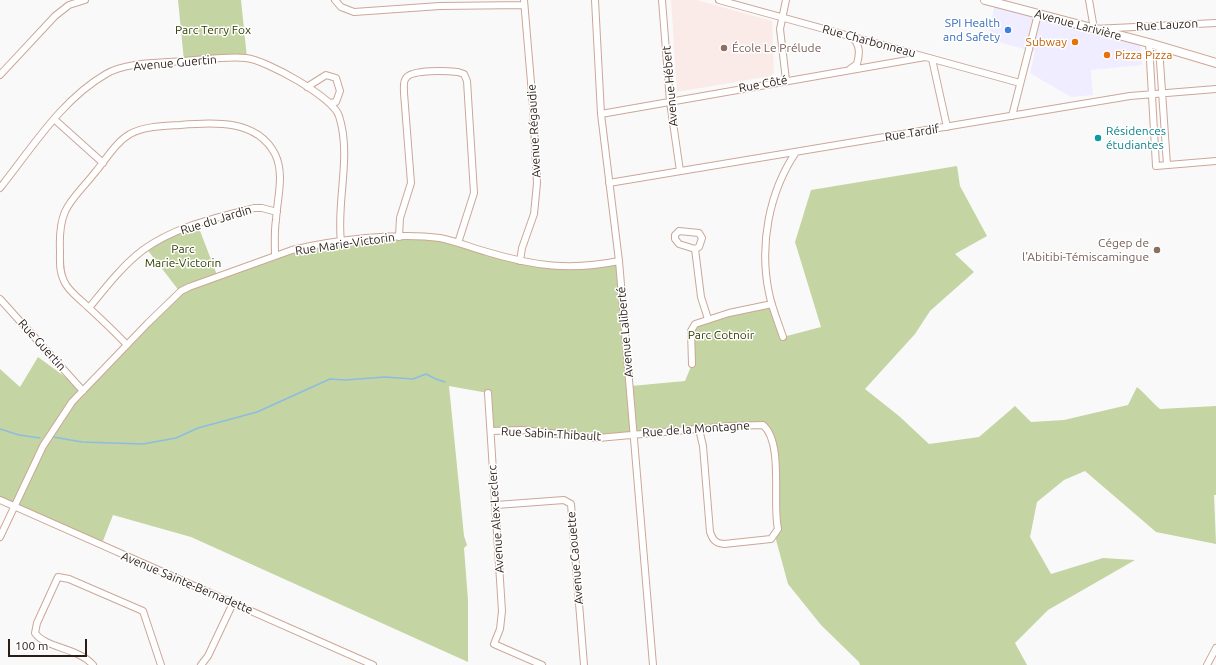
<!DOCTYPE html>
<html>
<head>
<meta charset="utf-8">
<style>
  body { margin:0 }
  #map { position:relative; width:1216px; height:665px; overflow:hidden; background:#f9f9f9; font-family:Ubuntu,sans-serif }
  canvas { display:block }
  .scale { position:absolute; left:8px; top:639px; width:79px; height:18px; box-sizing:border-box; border:2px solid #2a1d16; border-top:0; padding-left:5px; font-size:12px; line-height:14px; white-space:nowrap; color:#2a1d16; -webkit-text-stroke:3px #fff; paint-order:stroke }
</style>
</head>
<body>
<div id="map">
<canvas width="1216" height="665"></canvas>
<div class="scale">100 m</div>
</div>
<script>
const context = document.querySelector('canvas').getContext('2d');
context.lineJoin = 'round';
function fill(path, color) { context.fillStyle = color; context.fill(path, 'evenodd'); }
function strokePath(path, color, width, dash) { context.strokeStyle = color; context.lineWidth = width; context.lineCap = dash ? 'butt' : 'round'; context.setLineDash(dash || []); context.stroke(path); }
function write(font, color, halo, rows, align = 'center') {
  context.font = font + ' Ubuntu,sans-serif'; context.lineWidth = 3; context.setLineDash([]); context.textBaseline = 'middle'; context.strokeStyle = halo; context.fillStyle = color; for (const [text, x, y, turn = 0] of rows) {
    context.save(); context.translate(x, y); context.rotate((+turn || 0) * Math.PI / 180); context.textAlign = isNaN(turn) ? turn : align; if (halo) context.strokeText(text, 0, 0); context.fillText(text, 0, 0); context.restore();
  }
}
fill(new Path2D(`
  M995,3L1140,42L1142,65L1091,70L1093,95L1071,97L1030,73L1035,52L988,39Z`), '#efedff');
fill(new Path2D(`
  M671,0H697L772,21L774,73L771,76L677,92Z`), '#fbebe8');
fill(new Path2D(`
  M178,0H241L247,58L184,61Z
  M957,166L960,186L987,236L955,254L974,272L930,311L915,334L865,389L899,416L929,444L979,437L1015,406L1031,422L1064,420L1128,405L1137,387C1146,394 1151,402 1160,409L1216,406V495H1214L1216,544L1156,532L1085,471L1064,480L1037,502L1030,537L1051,574L1103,558L1135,560L1048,610L1015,643L1027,665H860L859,662L821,625L788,584L775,536L772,441L763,425L611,437L491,431L488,393L449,386L464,536L467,545L464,548L468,600V662L191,537L113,515L101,546L0,500V369L20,387L38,357L83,390L180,292L146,248L197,223L217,275L292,250L388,236L441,238L546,266L619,261L631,386L685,381L692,364L695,324L772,304L783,337L821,327L795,242L811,190Z`), '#c4d4a2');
strokePath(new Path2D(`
  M0,429L19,435L40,438
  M53,437L82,442L143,444L176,438L198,428L257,412L330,379L345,380L385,377L413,379L426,374L436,379L445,382`), '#8cbde1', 1.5);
const minor = new Path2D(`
  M335,0L341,7L354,12L440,6L524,5
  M595,0L601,114L619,261L653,665
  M662,0L670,102L680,171
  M719,0L1020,83
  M1089,0L1094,29L1216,23
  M1149,43L1156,166L1216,161
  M1159,47L1167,165
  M932,59L947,127
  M850,69L857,64C860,53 860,45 852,37
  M0,75L55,16L69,5L85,0
  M786,80L780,29L786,0
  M307,87L326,75L336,78L340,91L336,102L330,103
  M601,114L925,57
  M1012,116L1038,14
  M54,119L103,163
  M609,183L1130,96L1216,89
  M0,188C32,148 61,100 106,74C126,62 161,63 183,61C204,60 226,56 246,58C266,60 333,97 339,116C352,156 336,202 341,242
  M679,231L699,233L702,238L699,247L695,249L679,244L675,239V235Z
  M399,237L400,218L411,183L404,93C404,89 403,81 406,78C412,69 448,71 458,72L464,74L467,81L474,193L458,243
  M695,249L701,297L708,319
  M520,261L522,248L534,214L537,183L533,106L524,0
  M0,299L83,391
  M89,308C106,287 122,266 143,250C176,226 216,218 254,208H262L277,212
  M783,337C778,322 772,308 769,293C759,245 769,192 796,152
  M127,345C115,332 102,320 88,307C80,299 68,291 64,281C59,271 60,261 60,251C58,205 72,202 97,170C107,158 116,142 130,134C145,126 164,126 180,125C213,122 257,119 275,154C285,174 277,199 276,220C274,232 275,244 275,256
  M692,364L691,331L695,324L729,313L772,304
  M488,393L502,611L500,629L494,644L542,665
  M491,431L522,430L598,438L731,426L763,425C784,443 772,503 778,529L771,539L724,544C715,543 713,540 710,532L703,446L699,429
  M0,500L373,665
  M496,505L564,500L571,504L584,665
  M0,537L43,446L72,402L148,323L181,291L189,287L292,250C334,240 398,232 440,238C456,241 472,248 487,252C534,266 570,271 619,261
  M93,665C79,648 45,648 35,633L37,623L58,577L69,579L143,611L161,665
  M201,665L208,656L233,603
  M1207,665L1216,648`);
const major = new Path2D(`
  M985,0L1149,43L1216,63`);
strokePath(minor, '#cca797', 8);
strokePath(major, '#cca797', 10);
strokePath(minor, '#fff', 6);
strokePath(major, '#fff', 8);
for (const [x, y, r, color] of [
  [1008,30,4,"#3f7fe0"],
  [1075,42,4,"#e8710a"],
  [724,48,4,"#8d6e63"],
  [1107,55,4,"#e8710a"],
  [1098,138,4,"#0f9aa8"],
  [1157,250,4,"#8d6e63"]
]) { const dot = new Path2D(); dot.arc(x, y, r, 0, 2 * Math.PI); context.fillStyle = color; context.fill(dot); strokePath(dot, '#fff', 1.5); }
write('12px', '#366cbe', '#fff', [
  ["SPI Health",1000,23],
  ["and Safety",1000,37]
], 'right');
write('12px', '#2a1d16', '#fff', [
  ["Avenue Larivière",1078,25,15],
  ["Rue Lauzon",1167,25,-3],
  ["Rue Charbonneau",869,41,15],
  ["Avenue Guertin",175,63,-5],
  ["Rue Côté",763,84,-10],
  ["Avenue Hébert",670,86,-95],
  ["Avenue Régaudie",534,131,-93],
  ["Rue Tardif",912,133,-9],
  ["Rue du Jardin",216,220,-17],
  ["Rue Marie-Victorin",345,244,-8],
  ["Avenue Laliberté",625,332,-95],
  ["Rue Guertin",42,345,48],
  ["Rue de la Montagne",696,429,-4],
  ["Rue Sabin-Thibault",551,434,3],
  ["Avenue Alex-Leclerc",496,519,-94],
  ["Avenue Caouette",575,558,-95],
  ["Avenue Sainte-Bernadette",187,583,23]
]);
write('12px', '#303d00', '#fff', [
  ["Parc Terry Fox",213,30],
  ["Parc",183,249],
  ["Marie-Victorin",183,263],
  ["Parc Cotnoir",721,335]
]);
write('12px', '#c56008', '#fff', [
  ["Subway",1067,42],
  ["Pizza Pizza",1115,55,"left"]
], 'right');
write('12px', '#785e54', '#fff', [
  ["École Le Prélude",732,48],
  ["Cégep de",1149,243,"right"],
  ["l'Abitibi-Témiscamingue",1149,257,"right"]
], 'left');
write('12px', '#0d838f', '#fff', [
  ["Résidences",1106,131],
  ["étudiantes",1106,145]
], 'left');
</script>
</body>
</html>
